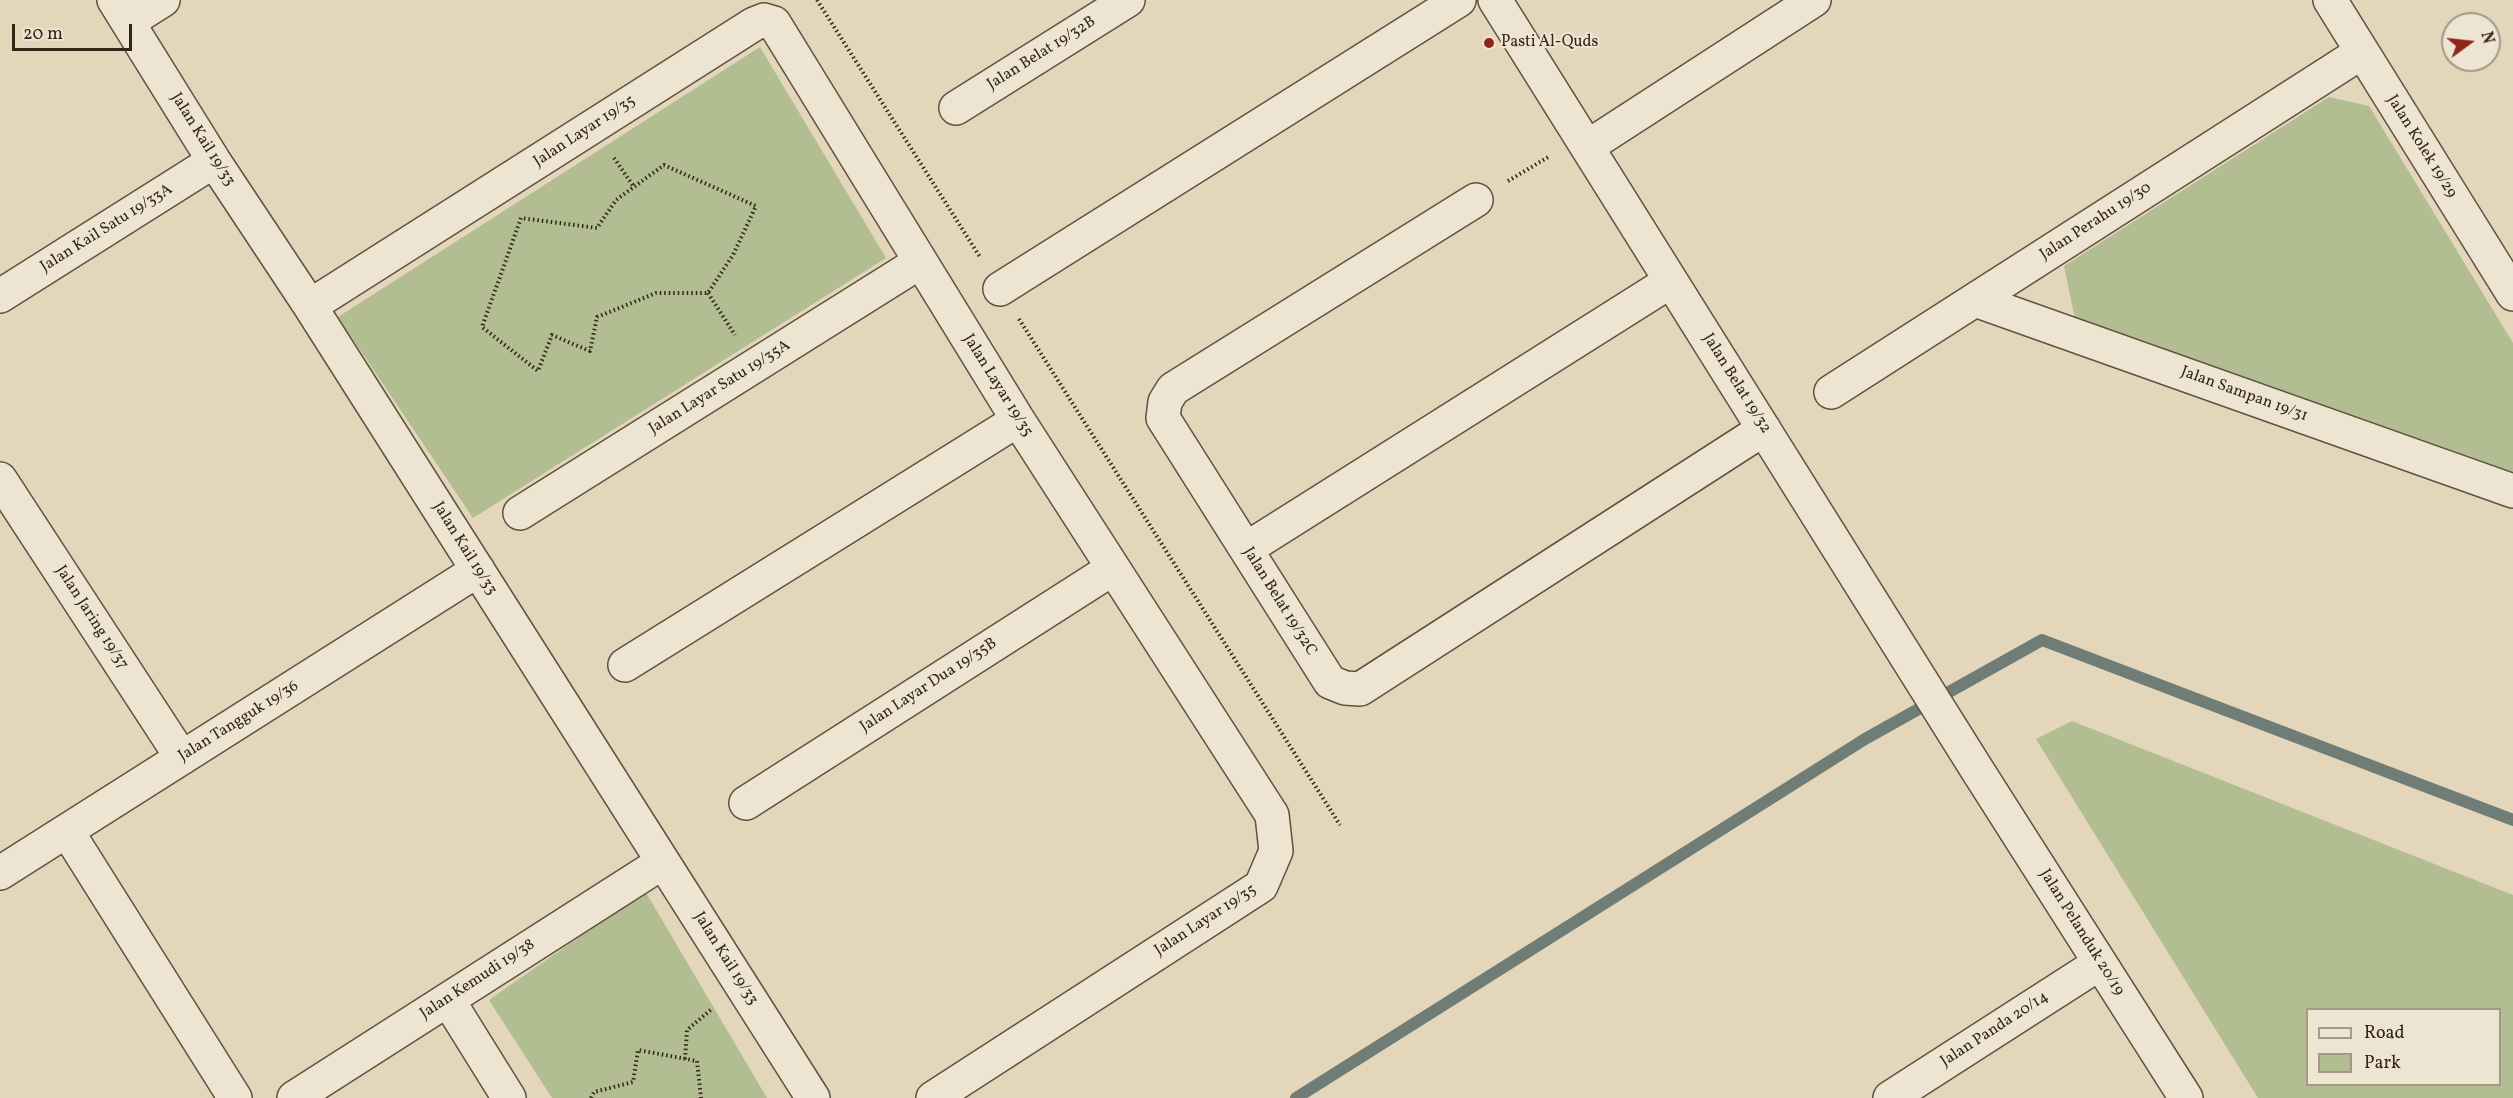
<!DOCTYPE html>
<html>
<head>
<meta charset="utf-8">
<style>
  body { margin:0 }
  #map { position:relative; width:2513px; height:1098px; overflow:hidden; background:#e3d6ba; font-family:Vollkorn,serif }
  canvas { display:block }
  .legend { position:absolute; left:2306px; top:1008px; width:195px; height:78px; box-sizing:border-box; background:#ede4d2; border:2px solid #a39887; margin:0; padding:8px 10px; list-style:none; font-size:18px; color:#352517 }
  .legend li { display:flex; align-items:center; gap:12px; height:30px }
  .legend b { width:30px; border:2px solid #a39887 }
  .north { position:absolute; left:2441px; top:12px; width:60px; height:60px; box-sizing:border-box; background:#ede4d2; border:2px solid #a39887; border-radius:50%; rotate:75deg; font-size:16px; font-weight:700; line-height:24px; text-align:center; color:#352517 }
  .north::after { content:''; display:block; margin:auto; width:21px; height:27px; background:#8f2418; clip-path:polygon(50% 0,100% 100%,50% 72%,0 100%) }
  .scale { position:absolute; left:12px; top:24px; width:120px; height:27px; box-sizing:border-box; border:3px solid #352517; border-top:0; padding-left:8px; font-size:18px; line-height:21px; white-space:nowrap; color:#352517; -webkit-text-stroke:4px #ede4d2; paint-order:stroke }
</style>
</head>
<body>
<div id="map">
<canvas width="2513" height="1098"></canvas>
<ul class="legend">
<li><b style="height:8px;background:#ede4d2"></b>Road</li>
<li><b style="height:16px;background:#b2be91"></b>Park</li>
</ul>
<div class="north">N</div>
<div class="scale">20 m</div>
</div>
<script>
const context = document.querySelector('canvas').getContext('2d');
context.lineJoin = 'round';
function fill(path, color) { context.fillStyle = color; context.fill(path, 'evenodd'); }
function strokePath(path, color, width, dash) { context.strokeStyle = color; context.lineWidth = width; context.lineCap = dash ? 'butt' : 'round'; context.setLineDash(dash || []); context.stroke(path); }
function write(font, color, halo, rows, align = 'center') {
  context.font = font + ' Vollkorn,serif'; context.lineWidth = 4.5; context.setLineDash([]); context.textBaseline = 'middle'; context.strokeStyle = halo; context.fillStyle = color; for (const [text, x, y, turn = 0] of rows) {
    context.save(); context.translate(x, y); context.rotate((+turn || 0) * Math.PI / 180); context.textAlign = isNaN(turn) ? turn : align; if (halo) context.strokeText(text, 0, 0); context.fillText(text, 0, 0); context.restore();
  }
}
fill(new Path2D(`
  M760,47L886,258L473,518L338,317Z
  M2329,97L2369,106L2513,343V473L2075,319L2064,266Z
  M2072,721L2513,895V1098H2258L2036,739ZM2308,1010H2500V1084H2308Z
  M645,891L767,1098H552L489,1000Z`), '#b2be91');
strokePath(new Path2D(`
  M1296,1098L1865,739L2042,640L2513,820`), '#6f7d76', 12);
const minor = new Path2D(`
  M114,0L214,161L310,306L813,1098
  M1495,0L1976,768L2186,1098
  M2330,0L2513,294
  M128,22L163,0
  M956,108L1128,0
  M1587,147L1814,0
  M1476,200L1173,389L1165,402L1163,418L1330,682L1345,688L1360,689L1764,429
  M1000,289L1459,0
  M0,296L214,161
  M1975,300L2513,491
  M310,306L754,24L764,20L774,23L1018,420L1272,815L1276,851L1261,886L933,1098
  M1831,392L2362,52
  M0,479L182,758
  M520,513L920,262
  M1246,549L1671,281
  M625,665L1018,420
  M746,803L1112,569
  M67,831L235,1098
  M0,873L478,570
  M448,1000L509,1098
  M294,1098L663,862
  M1890,1098L2100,963`);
strokePath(minor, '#605140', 36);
strokePath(new Path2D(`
  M817,0L980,257
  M614,158L634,187
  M1508,181L1550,156
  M521,218L482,327L538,371L552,335L590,351L597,317L656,293H708L733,255L756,206L664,165L616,200L597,228L521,218
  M708,293L735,335
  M1019,319L1340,825
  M685,1059L687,1030L713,1008
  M591,1098L594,1092L633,1082L638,1050L697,1061L701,1098`), '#352517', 4, [1.5, 3]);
strokePath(minor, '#ede4d2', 33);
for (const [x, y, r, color] of [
  [1489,43,6,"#8f2418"]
]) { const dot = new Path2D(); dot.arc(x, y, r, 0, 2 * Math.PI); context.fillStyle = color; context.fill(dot); strokePath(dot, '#ede4d2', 2); }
write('16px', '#352517', '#ede4d2', [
  ["Pasti Al-Quds",1501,43]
], 'left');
write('16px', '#352517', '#ede4d2', [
  ["Jalan Belat 19/32B",1042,54,-32],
  ["Jalan Layar 19/35",585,132,-33],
  ["Jalan Kail 19/33",202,140,58],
  ["Jalan Kolek 19/29",2421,147,58],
  ["Jalan Perahu 19/30",2096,222,-33],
  ["Jalan Kail Satu 19/33A",107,229,-32],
  ["Jalan Belat 19/32",1736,384,58],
  ["Jalan Layar 19/35",997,386,58],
  ["Jalan Layar Satu 19/35A",720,388,-32],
  ["Jalan Sampan 19/31",2244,395,20],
  ["Jalan Kail 19/33",464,549,58],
  ["Jalan Belat 19/32C",1279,602,58],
  ["Jalan Jaring 19/37",91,618,57],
  ["Jalan Layar Dua 19/35B",929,686,-33],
  ["Jalan Tangguk 19/36",239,722,-32],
  ["Jalan Layar 19/35",1206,921,-33],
  ["Jalan Pelanduk 20/19",2081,933,58],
  ["Jalan Kail 19/33",725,959,58],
  ["Jalan Kemudi 19/38",478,980,-33],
  ["Jalan Panda 20/14",1995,1030,-33]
]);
</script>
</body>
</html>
